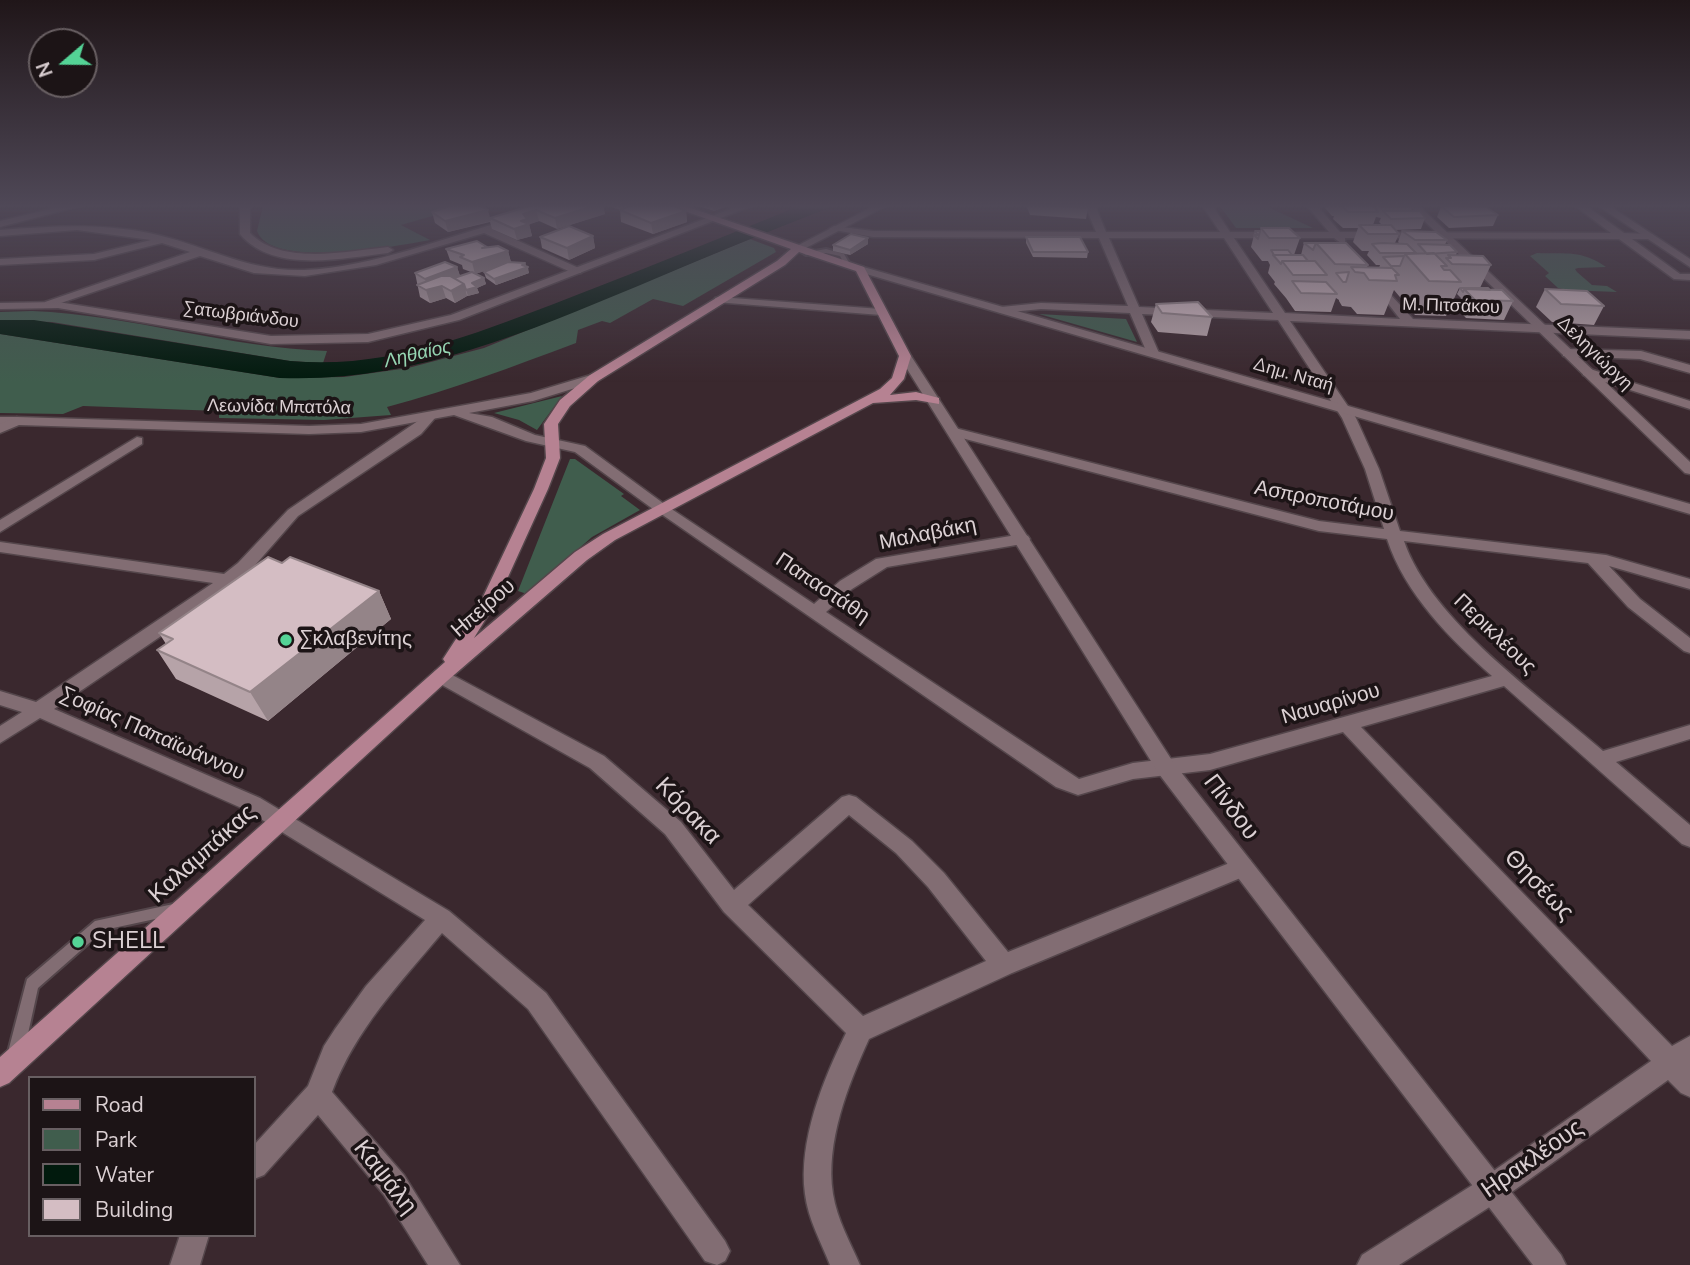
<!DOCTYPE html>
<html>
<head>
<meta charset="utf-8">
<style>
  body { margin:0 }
  #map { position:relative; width:1690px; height:1265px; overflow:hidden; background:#3a282e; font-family:"Nunito Sans",sans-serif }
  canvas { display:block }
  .legend { position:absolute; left:28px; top:1076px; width:228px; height:161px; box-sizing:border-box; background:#1c1416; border:2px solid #685f62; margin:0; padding:9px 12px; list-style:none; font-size:21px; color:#dbd0d3 }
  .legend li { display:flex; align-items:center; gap:14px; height:35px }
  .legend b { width:35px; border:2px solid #685f62 }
  .north { position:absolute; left:28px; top:28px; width:70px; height:70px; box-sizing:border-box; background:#1c1416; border:2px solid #685f62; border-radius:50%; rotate:250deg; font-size:19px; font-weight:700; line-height:28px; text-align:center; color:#dbd0d3 }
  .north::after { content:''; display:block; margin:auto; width:24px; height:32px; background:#54d396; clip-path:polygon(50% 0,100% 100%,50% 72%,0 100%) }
</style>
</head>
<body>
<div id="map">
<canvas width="1690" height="1265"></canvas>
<ul class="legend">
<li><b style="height:9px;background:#b68292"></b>Road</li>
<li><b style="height:19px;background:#405d4d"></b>Park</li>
<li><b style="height:19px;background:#011a0d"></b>Water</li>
<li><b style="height:19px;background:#d4bdc3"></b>Building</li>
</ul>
<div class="north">N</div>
</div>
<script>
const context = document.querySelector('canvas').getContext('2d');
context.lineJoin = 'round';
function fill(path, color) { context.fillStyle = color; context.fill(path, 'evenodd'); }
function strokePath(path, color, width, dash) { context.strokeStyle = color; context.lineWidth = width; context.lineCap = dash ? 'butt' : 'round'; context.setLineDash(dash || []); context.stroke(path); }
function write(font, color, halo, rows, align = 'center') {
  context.font = font + ' "Nunito Sans",sans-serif'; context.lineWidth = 7; context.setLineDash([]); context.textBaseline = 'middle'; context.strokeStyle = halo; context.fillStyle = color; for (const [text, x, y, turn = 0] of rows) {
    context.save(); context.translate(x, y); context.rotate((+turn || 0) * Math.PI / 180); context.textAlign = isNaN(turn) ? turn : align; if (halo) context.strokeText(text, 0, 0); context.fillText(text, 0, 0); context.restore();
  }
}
fill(new Path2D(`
  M1219,205L1266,206L1313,228H1236Z
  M750,239L774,248L776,252L683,306L653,299L610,323L602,321L578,330L576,343C514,366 452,390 387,407L391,415L324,420L219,418V411L83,406L63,414L0,413V334L280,378L344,377L408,368L484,348Z
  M1537,253C1566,254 1582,250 1606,267L1578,268L1575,269L1577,272L1592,285L1607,286L1617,292L1567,290L1558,288L1545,276L1549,273L1530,256Z
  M32,311C132,315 228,348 327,351L323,363L290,361L52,322L0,320V312Z
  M1039,314L1126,319L1137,342Z
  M562,396L537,430L519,420L494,413Z
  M570,459H575L624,494L621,496L640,510L592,537L527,594L518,591Z`), '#405d4d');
fill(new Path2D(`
  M263,205H471L401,225L430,240C397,246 271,270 257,231Z`), '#3c5f4c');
fill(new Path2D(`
  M802,205H836C769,231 703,258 638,286C522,334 409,383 280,378L0,334V320H34L290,361C389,370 478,333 569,298C647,268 724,236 802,205Z`), '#011a0d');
const lane = new Path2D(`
  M826,249L844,254L851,266L850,267H846L840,256L826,253L806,255L803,253Z
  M178,903L183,905L185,909L183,913L104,930L38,988L24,1052L21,1057L16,1060L11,1057L8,1052L27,979L95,921Z`);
const street = new Path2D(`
  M68,205H84L0,227V221Z
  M240,205H250V233C282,266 347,251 388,247L393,250L388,253C343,258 273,274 240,234Z
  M1085,205H1095L1106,232H1220L1202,205H1212L1230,232H1329L1308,207L1323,205L1319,208L1340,232L1611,233L1574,205H1585L1624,233L1652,234L1654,236L1649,239H1632L1680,274H1690V280L1674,279L1619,239L1345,238V242L1341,243L1334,238H1234L1285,313L1400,319L1372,283L1377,280L1413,319L1690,331V339L1290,321L1356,418L1379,469L1400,531L1606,555L1690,579V589L1609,566L1640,599L1690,638V653L1684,651L1628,607L1588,563L1404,541C1431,621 1540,696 1603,751L1690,725V739L1616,762L1690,825V847L1682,844L1504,686L1361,727L1672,1046L1690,1036V1097L1681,1093L1668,1080L1502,1199L1399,1265H1357L1362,1255L1482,1179L1651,1061L1343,732L1210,770L1133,779L1078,795L1056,787L654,509L662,504L667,506L814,604L840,581L876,559L1022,534L1028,536L1030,539L1028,542L1022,544L887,567L852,589L826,612L1079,779L1133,763L1210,754L1492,676C1450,639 1405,594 1387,539L1319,531L950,435L948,432L955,428L1319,521L1384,529L1365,469L1342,418L1278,320L1142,314L1159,353L1153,357L1147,353L1130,313L1041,309L1001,313L995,310L1001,307L1041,303L1128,306L1099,238L873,237L829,229L834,226L873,231L1096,232ZM1109,238H1224L1273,313L1139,307Z
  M512,219L517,222L515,224L494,230L581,269V273H573L484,233L376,265L305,276L254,273L200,256L49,307L45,306V302L190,252L162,243L94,260L0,265V259L94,254L151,240L77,230L0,236V230C51,226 99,223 149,233C203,244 247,272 304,270C375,267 444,237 512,219Z
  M719,297L881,309L887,312L881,315L715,302V298Z
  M1567,349L1641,351L1690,365V373L1640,359L1563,356V350Z
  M1587,368L1690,401V409L1583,375V369Z
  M428,414L435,418L421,434L298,516L250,571L211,602L54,709L260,798L449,911L546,993L725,1241L730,1251L725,1261L717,1265L705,1261L528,1009L442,933C400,983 355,1030 332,1092L404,1175L460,1265H428L384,1195L318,1115L264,1175L254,1179V1145L308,1086L324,1046L335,1029L366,986L425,920L246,810L40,718L0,743V726L22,712L0,705V691L36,702L213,583L0,552V542L224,574L238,563L288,510Z
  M0,417H17L24,421L17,425H0Z
  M137,437L142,438V444L0,532V520Z
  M441,669L604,756L681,822L734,890L842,797L849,795L856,797L912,841L944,873L1008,952L1242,858L1250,860L1253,867L1250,874L1012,973L869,1039C848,1085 825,1143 833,1194C837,1219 850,1242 860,1265H830C821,1242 808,1219 805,1194C798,1141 823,1080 846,1033L724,912L665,834L590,768L435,681L432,676L435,671ZM849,815L896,853L928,887L986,961L863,1016L748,905Z
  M180,1235H209L200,1265H170Z`);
const secondary = new Path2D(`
  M741,205H754L459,320L368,342L271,344L58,308L0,309V303L58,302L271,336L368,334L451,315Z
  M876,205H888L800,251L791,249Z
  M1408,205H1418L1690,462V474L1685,473Z
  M1597,205H1608L1690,259V267Z
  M860,266L1690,504V514L856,271L855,269Z
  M901,353L911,356L1173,762L1561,1255L1566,1265H1533L1159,774L899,356Z
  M594,374L600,378L598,381L533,401L469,413L492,417L535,435L585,446L667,506L670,509L667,512H657L575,452L526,441L454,415L361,432L309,434L19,425L0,433V424L17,417L309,426L361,424L531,393Z`);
const primary = new Path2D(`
  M668,205H682L864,267L911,356L904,379L890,395L916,392L939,398V404L916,400L873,403L615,540L587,560L447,681L9,1083L0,1087V1057L445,662L443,659L482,599L534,489L546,458L544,424L560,400L590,375L777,261L791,249ZM799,252L856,271L899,356L892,378L880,389L603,534L575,552L474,638L498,599L548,489L560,458L558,424L570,406L598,381L785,265Z`);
strokePath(lane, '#54464b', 4);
strokePath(street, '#54464b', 3);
strokePath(secondary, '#54464b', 3);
strokePath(primary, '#54464b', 3);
fill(lane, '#826d73');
fill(street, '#826d73');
fill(secondary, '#826d73');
fill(primary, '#b68292');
fill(new Path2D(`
  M449,205H478L490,218L533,205H603L605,214L557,229L539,221L529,224L532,236L517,240L492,229L490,222L448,232L435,223L432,212L450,206Z
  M613,205H671L686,211L687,222L653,234L621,222L620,210L614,208Z
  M695,205H727V206L714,211Z
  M1026,205H1087L1088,208L1086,219L1030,215Z
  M1327,205H1409L1412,207L1411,211L1425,218L1421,229L1395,230L1399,234L1395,243H1399L1398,242L1402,231L1447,240L1445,245L1457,252L1456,255L1491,265L1480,288L1490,290L1513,301L1504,320L1466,318L1456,307L1461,298L1457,294L1460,288H1464H1459L1446,316L1415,315L1394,290L1384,315L1357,314L1351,307L1342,306L1339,301V300L1336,298L1331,312L1295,311L1286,298L1274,284L1275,282L1268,273L1270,265L1268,261H1262L1251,247L1255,231H1260L1261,228L1300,238L1294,255H1301L1304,243H1316L1368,265L1367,267L1379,268L1380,265H1376L1367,255L1369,251H1362L1353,242L1358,228H1343L1333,219L1334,216H1332L1325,208ZM1376,217L1381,218L1379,222L1382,225H1373Z
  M1441,206L1498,215L1493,226L1449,228L1437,217Z
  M593,236L595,248L569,260L542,248L540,237Z
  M1026,237L1088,252L1087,258L1033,257L1026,243Z
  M868,238V244L850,255L833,251V245Z
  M487,248L508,251L511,262L525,263L529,273L496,285L486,278L484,272L499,266L475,274L484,278L486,284L477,288L479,293L467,296L455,303L446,298L430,303L420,297L415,273L457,267L460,276L471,272L463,269L462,265L450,260L446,249Z
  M1545,289L1604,306L1594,325L1552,322L1536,307Z
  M1156,304L1212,317L1207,336L1158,332L1151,322Z
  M282,563L379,591L391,619L268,721L176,679L157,650L166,644L159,633Z`), '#b6a3a8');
fill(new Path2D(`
  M596,205H603L605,214L557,229L555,218Z
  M713,205H727V206L714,211Z
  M488,210L491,221L448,232L445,221Z
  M536,210L539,221L528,225L529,224L532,236L517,240L514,229L521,221L523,214Z
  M686,211L687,222L653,234L651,223Z
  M593,236L595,248L569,260L567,248Z
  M868,238V244L850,255V250Z
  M508,251L511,263L475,274L472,262Z
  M525,263L526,267H528L529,273L496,285L494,279Z
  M457,267L461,279L442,286L446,298L430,303L426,290H428L425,279Z
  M484,278L486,284L477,288L479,293L468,296L466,290L472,283Z
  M464,284L467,296L455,303L451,291Z
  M379,591L391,619L268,721L250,692Z`), '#948488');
const building = new Path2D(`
  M450,205H478L488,210L445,221L432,212L451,206Z
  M533,205H596L555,218L536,210L523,214L527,219L521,221L529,224L514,229L490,218Z
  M633,205H671L686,211L651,223L620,210Z
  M1041,205H1087L1088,208Z
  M1341,205H1372L1378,212H1348Z
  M1379,205H1409L1412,207H1381Z
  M1441,206L1486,207L1498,215L1454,217Z
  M1383,211H1420L1425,218L1391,219Z
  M1359,225H1391L1399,234H1368Z
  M569,226L593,236L567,248L540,237Z
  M1261,228H1289L1300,238H1269Z
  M1255,231H1260L1258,239L1254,235H1258Z
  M1402,231L1436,232L1447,240H1415Z
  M851,234L868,238L850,250L833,245Z
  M1026,237H1080L1088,252H1033Z
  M477,241L487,247L482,248L498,246L508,251L472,262L460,257L464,255L446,249Z
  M1304,243H1316L1313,250Z
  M1316,243H1346L1368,265L1335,264Z
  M1382,243L1407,244L1416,253H1380L1372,244Z
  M1418,244L1450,245L1457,252L1427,254Z
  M1271,250H1288L1292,255H1274Z
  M1434,253L1447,266H1441L1444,270H1450L1461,282L1429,281L1405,254Z
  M1273,255H1303L1308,261H1282L1281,264Z
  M1448,255L1483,256L1491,265L1452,264L1446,258H1451Z
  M1404,256L1400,266H1391L1383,257Z
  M1282,261H1315L1327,275H1293Z
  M445,262L457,267L425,279L415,273Z
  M508,262L525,263L522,265L528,267L494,279L484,272Z
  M1351,267L1392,268L1399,275H1395L1397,281L1369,280L1364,273L1355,272Z
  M472,272L484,278L472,283L477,287L466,290L464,284L454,278Z
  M1349,272L1346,282H1343L1336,273Z
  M441,276H450L464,284L451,291L442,286L426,290L417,285Z
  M1292,281L1326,282L1337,294L1301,293Z
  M1460,288H1488L1490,290L1464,289L1463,292Z
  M1464,289L1502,290L1513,301L1475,300Z
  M1545,289L1587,291L1604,306L1561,304Z
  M1198,302L1212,317L1162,313L1156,304Z
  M268,557L282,563L290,557L379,591L250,692L157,650L173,639L159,633Z`);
fill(building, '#d4bdc3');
strokePath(building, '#948488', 2);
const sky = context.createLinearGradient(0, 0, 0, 382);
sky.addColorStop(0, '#201619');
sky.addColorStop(0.54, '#4f4857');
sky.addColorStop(1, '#4f485700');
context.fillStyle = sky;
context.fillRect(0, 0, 1690, 382);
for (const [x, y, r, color] of [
  [286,640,7,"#54d396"],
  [78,942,7,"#54d396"]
]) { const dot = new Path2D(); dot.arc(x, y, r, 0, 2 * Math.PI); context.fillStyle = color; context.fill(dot); strokePath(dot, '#1c1416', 2.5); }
write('18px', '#dbd0d3', '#1c1416', [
  ["Μ. Πιτσάκου",1451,307,2],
  ["Σατωβριάνδου",241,316,7],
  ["Δεληγιώργη",1594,354,44],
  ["Δημ. Νταή",1293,376,16],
  ["Λεωνίδα Μπατόλα",279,408,1]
]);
write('italic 19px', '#95d4b1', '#1c1416', [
  ["Ληθαίος",418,355,-13]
]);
write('21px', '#dbd0d3', '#1c1416', [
  ["Ασπροποτάμου",1324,502,11],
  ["Μαλαβάκη",928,535,-11],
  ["Παπαστάθη",822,589,34],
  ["Ηπείρου",484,609,-41],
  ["Περικλέους",1494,635,44],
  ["Ναυαρίνου",1331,705,-16],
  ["Σοφίας Παπαϊωάννου",152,735,24]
]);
write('21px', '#dbd0d3', '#1c1416', [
  ["Σκλαβενίτης",300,640]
], 'left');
write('24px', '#dbd0d3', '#1c1416', [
  ["Πίνδου",1230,808,53],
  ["Κόρακα",687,812,46],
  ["Καλαμπάκας",203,855,-42],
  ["Θησέως",1538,886,46],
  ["Ηρακλέους",1533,1160,-35],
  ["Καψάλη",384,1178,52]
]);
write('24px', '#dbd0d3', '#1c1416', [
  ["SHELL",92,942]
], 'left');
</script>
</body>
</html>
